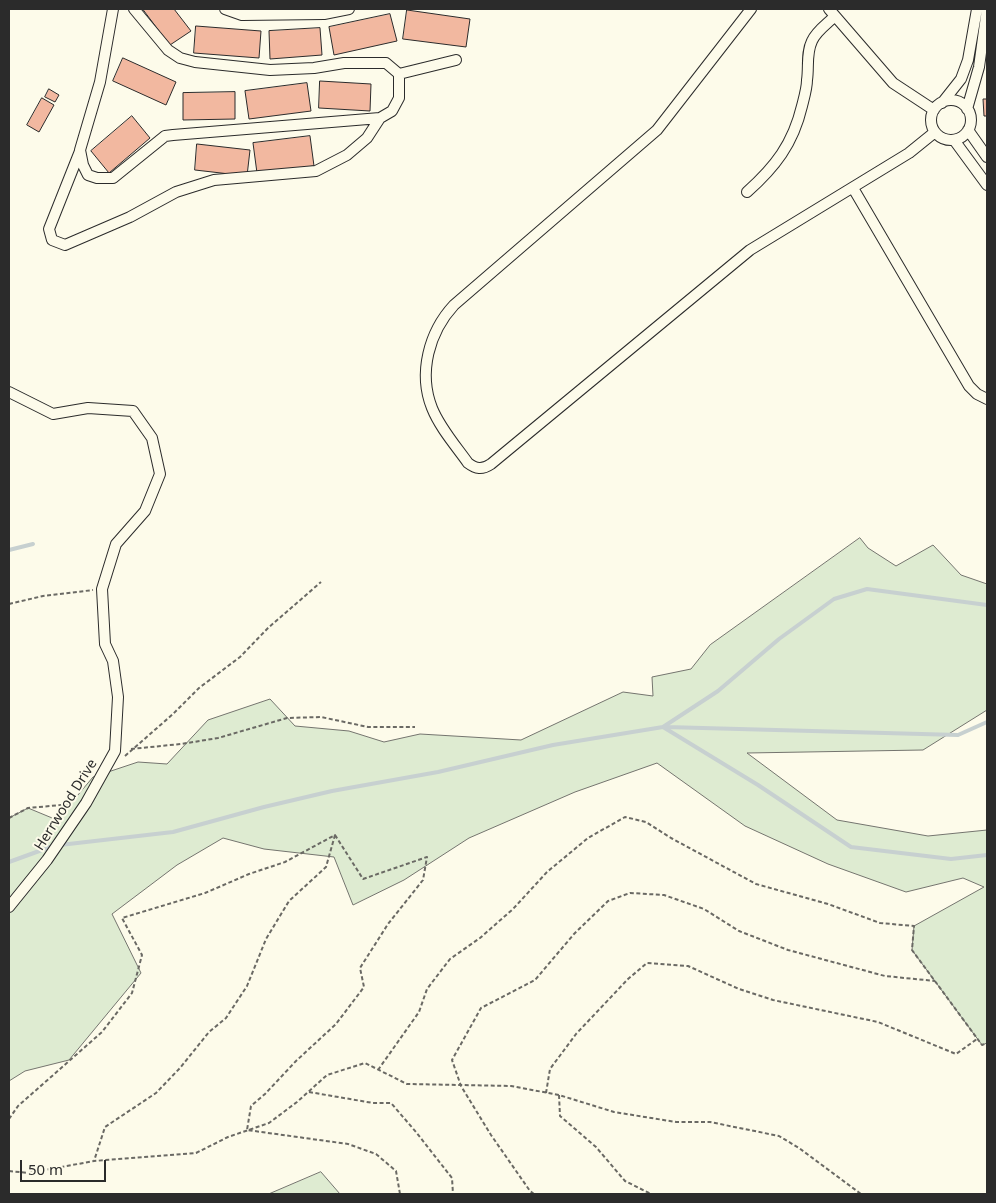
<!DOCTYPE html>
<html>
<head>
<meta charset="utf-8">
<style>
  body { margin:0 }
  #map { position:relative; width:996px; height:1203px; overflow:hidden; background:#fdfbea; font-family:"Noto Sans",sans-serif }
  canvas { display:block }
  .frame { position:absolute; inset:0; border:10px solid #2b2b2b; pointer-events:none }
  .scale { position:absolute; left:20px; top:1160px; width:86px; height:22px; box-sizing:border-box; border:2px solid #2b2b2b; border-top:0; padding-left:6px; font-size:15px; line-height:18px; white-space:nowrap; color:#2b2b2b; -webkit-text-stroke:4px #fdfbea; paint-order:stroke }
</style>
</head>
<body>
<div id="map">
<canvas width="996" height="1203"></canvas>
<div class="frame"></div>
<div class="scale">50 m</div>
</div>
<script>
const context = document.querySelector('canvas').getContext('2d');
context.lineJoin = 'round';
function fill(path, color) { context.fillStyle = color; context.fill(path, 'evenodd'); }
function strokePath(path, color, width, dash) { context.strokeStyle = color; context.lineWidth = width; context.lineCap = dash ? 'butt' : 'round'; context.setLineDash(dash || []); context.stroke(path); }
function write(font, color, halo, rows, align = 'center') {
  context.font = font + ' "Noto Sans",sans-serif'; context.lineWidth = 4; context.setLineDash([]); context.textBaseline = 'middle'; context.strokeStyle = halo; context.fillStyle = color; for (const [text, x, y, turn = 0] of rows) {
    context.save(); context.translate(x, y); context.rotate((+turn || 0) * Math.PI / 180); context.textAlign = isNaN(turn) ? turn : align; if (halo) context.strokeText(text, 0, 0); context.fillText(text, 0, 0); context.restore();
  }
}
const green = new Path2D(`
  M860,538L868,548L896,566L933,545L961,575L987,584V710L923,750L747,753L837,820L928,836L987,830V1043L982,1045L912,950L914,926L984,887L963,878L906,892L828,864L745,826L657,763L575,792L469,838L404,880L353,905L334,857L264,849L223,838L177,865L112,914L141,973L69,1060L25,1071L9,1081V818L28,808L57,820L93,777L138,762L167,764L208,720L270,699L295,726L349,731L384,742L420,734L521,740L623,692L653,696L652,677L691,669L710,645Z
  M321,1172L340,1194H269Z`);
fill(green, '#deebd1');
strokePath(green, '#74746e', 1);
strokePath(new Path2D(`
  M9,550L33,544
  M663,727L718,691L779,639L834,599L867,589L987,605
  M666,727L958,735L987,722
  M60,845L173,832L264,807L332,791L438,772L553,745L663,727L758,785L851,847L951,859L987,855
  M9,862L53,846`), '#c7d0d0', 4);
const building = new Path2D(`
  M143,9H174L191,31L170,45Z
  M407,10L470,19L466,47L403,39Z
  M390,14L397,41L334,55L329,27Z
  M196,26L261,31L259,58L194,53Z
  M320,28L322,55L270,59L269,31Z
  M123,58L176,82L166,105L113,81Z
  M320,81L371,84L370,111L319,108Z
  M307,83L311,111L249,119L245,91Z
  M49,89L59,95L55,102L45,97Z
  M235,92V119L183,120V93Z
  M987,96V116H984L983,99H987Z
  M42,98L54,105L39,132L27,125Z
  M132,116L150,138L109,173L91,151Z
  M310,136L314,166L257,173L253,143Z
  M197,144L250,150L247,176L195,170Z`);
fill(building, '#f2b8a0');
strokePath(building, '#2b2b2b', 1);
const minor = new Path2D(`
  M113,9L100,82L80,150L83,165L88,175L97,178H113L165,136L173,135L380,118L392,111L399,98V74L386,63H344L314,68L270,70L195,62L180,58L168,50L134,9
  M225,9L242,15L324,14L349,9
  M751,9L657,130L454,305C429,332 418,373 432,408C440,428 456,446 468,463C476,469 482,470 491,464L750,250L909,153L935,132
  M829,9L893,83L934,110
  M399,74L456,60
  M931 120a20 20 0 1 1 40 0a20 20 0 1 1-40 0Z
  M942,103L961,79L968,60L977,9
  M967,109L979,67L987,9
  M968,130L987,157
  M954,140L987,185
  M80,151L49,229L52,240L65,245L130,217L176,192L214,180L316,171L347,155L367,138L380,118
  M853,188L969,386L977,394L987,399
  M747,192C775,167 793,144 802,106C804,98 807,88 807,80C809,67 806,53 812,41C816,31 827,24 835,16
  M9,392L53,414L88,408L133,411L152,438L160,474L145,511L116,544L102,589L105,644L113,661L118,697L115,751L86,803L47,860L9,907`);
strokePath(minor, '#2b2b2b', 12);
strokePath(new Path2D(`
  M9,604L43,596L93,590
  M131,749L181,744L218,738L287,718L321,717L368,727H415
  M125,756L173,714L199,688L240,657L268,628L321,582
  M9,818L28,808L72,804
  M335,835L363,879L427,857L423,880L388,924L360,968L364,987L336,1024L296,1061L265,1094L251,1106L247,1130L348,1144L376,1154L396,1171L400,1194
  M378,1070L419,1012L427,989L450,959L480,938L513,909L547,872L588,838L625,817L646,822L671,838L756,884L828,904L880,923L914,926L912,950L982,1045L987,1043
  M309,1092L373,1103H391L416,1132L452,1178L453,1194
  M546,1093L550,1069L576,1034L628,979L647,963L688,966L739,989L773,1000L878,1022L956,1054L977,1039
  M559,1095L560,1116L596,1147L625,1181L651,1194
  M9,1119L18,1106L102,1032L132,993L142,955L122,918L205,893L249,874L285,862L335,835L326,867L289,901L266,939L247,986L226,1018L209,1032L180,1068L156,1093L105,1127L94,1161
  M9,1171L29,1173L94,1161L196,1153L228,1137L269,1123L297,1102L327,1075L365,1063L407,1084L511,1086L559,1095L614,1112L676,1122H710L779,1136L799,1148L861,1194
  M534,1194L530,1191L491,1135L461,1086L452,1060L481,1008L535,980L574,934L608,901L630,893L664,895L704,909L739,931L788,950L885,976L935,981`), '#6a6964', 2, [4, 2.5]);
strokePath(minor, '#fdfbea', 10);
write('14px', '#2b2b2b', '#fdfbea', [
  ["Herrwood Drive",66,805,-58]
]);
</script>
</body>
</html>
